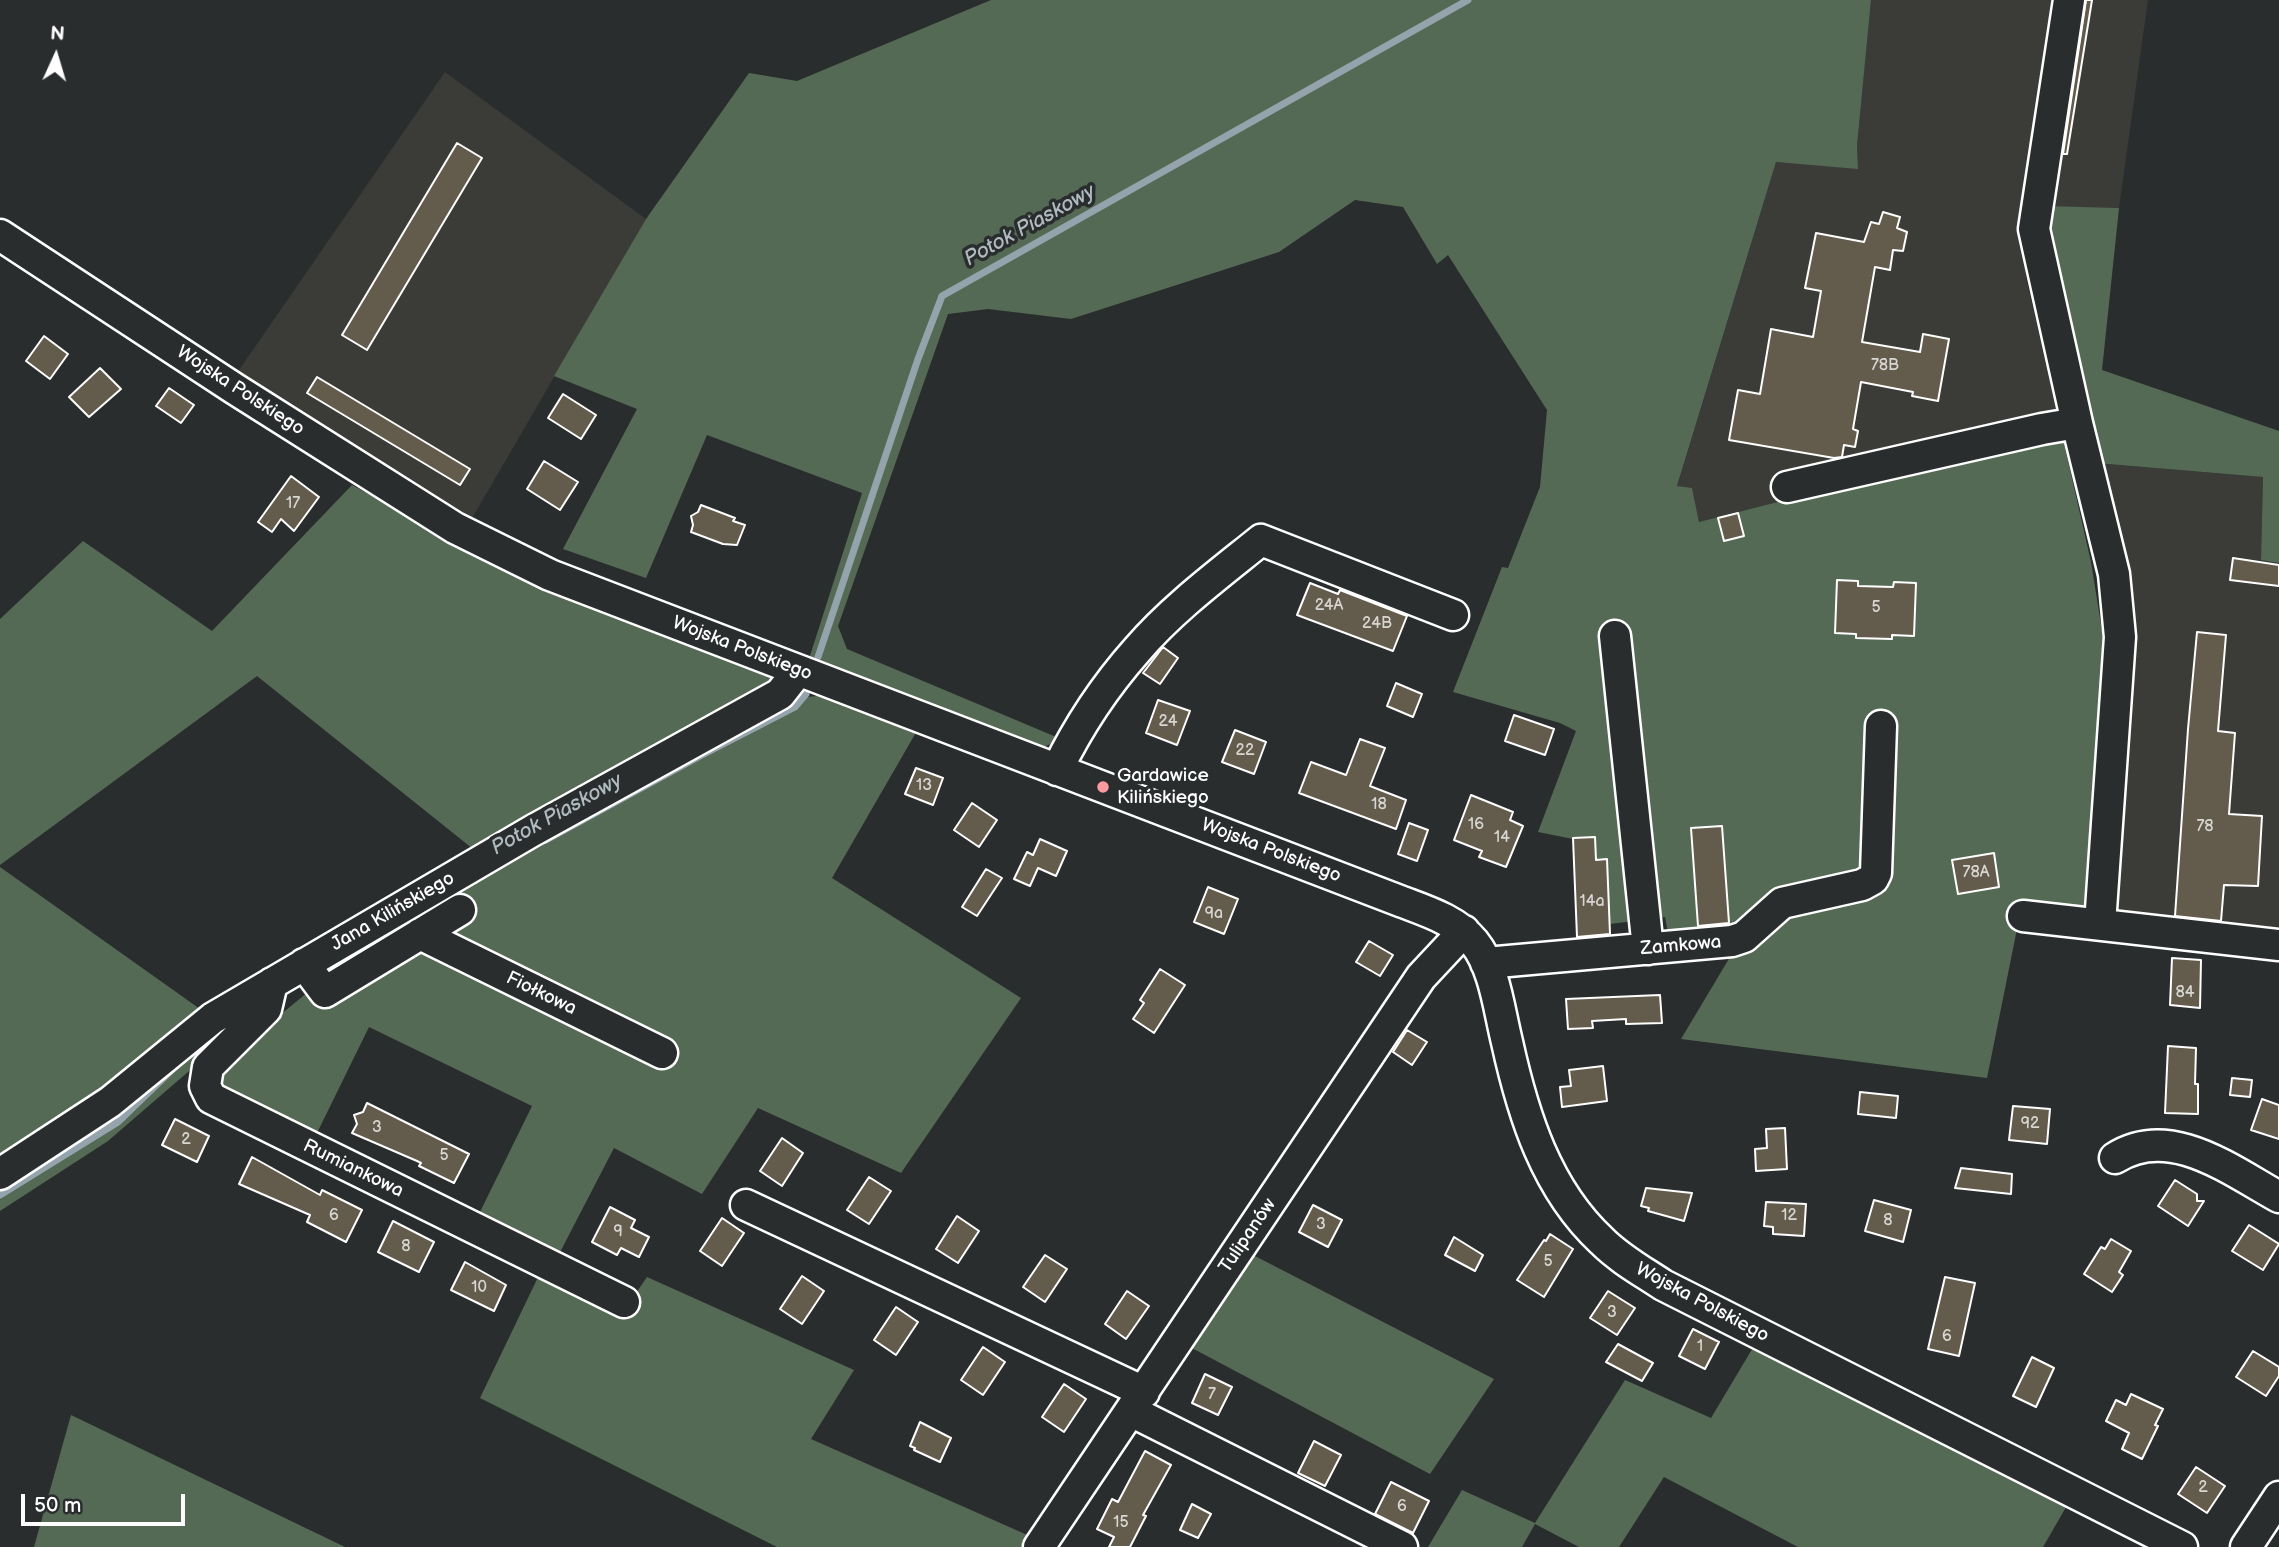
<!DOCTYPE html>
<html>
<head>
<meta charset="utf-8">
<style>
  body { margin:0 }
  #map { position:relative; width:2279px; height:1547px; overflow:hidden; background:#2a2d2e; font-family:"Balsamiq Sans",sans-serif }
  canvas { display:block }
  .north { position:absolute; left:21px; top:21px; width:70px; height:70px; -webkit-text-stroke:5px #2a2d2e; paint-order:stroke; rotate:4deg; font-size:19px; font-weight:700; line-height:28px; text-align:center; color:#fff }
  .north::after { content:''; display:block; margin:auto; width:24px; height:32px; background:#fff; clip-path:polygon(50% 0,100% 100%,50% 72%,0 100%) }
  .scale { position:absolute; left:21px; top:1494px; width:164px; height:32px; box-sizing:border-box; border:4px solid #fff; border-top:0; padding-left:9px; font-size:21px; line-height:24px; white-space:nowrap; color:#fff; -webkit-text-stroke:5px #2a2d2e; paint-order:stroke }
</style>
</head>
<body>
<div id="map">
<canvas width="2279" height="1547"></canvas>
<div class="north">N</div>
<div class="scale">50 m</div>
</div>
<script>
const context = document.querySelector('canvas').getContext('2d');
context.lineJoin = 'round';
function fill(path, color) { context.fillStyle = color; context.fill(path, 'evenodd'); }
function strokePath(path, color, width, dash) { context.strokeStyle = color; context.lineWidth = width; context.lineCap = dash ? 'butt' : 'round'; context.setLineDash(dash || []); context.stroke(path); }
function write(font, color, halo, rows, align = 'center') {
  context.font = font + ' "Balsamiq Sans",sans-serif'; context.lineWidth = 7; context.setLineDash([]); context.textBaseline = 'middle'; context.strokeStyle = halo; context.fillStyle = color; for (const [text, x, y, turn = 0] of rows) {
    context.save(); context.translate(x, y); context.rotate((+turn || 0) * Math.PI / 180); context.textAlign = isNaN(turn) ? turn : align; if (halo) context.strokeText(text, 0, 0); context.fillText(text, 0, 0); context.restore();
  }
}
fill(new Path2D(`
  M1871,0H2148L2119,208L2025,207L2026,277L2061,430L1699,522L1692,488L1677,487L1776,162L1858,168L1857,146Z
  M445,72L646,219L471,520L230,383Z
  M2096,463L2263,477L2261,560L2279,563V934L2106,916L2131,621Z`), '#3b3b37');
fill(new Path2D(`
  M991,0H1871L1857,146L1858,169L1776,162L1677,486L1692,488L1699,522L2061,430L2091,562L2104,643L2106,704L2089,932L2018,924L1987,1078L1681,1039L1730,957L1673,960L1665,917L1610,924L1611,943L1577,944L1573,839L1538,832L1576,731L1560,723L1453,692L1502,567L1508,568L1540,487L1547,410L1448,255L1437,264L1403,207L1355,200L1279,252L1071,319L988,309L948,314L838,626L847,649L1061,739L1042,748L808,662L862,493L707,435L646,578L563,549L637,409L554,376L646,219L749,73L797,81Z
  M2044,206L2119,208L2102,370L2279,431V563L2261,560L2263,477L2096,463Z
  M352,485L512,573L766,671L771,680L755,696L473,849L257,676L0,865V619L83,541L212,631Z
  M827,695L918,729L832,878L1021,998L901,1173L758,1108L702,1194L614,1148L557,1258L634,1296L647,1277L854,1370L811,1439L1034,1538L1028,1547H777L480,1398L541,1271L479,1214L532,1106L369,1027L316,1135L222,1092L216,1080L229,1057L308,992L445,935L468,913L451,888L540,836L797,698Z
  M0,867L200,1009L100,1098L0,1162Z
  M247,1021L108,1141L0,1211V1183L213,1028Z
  M1251,1254L1494,1379L1430,1474L1188,1346Z
  M1754,1346L2069,1502L2043,1547H1798L1664,1477L1619,1547H1579L1535,1524L1522,1547H1428L1462,1490L1535,1523L1625,1380L1711,1418Z
  M71,1415L345,1547H34Z`), '#556a55');
strokePath(new Path2D(`
  M818,657L918,359L942,296L1468,0
  M546,840L700,756L795,707L806,694
  M0,1195L118,1122L176,1066`), '#95a4ac', 7);
const building = new Path2D(`
  M2086,0H2092L2067,154H2063Z
  M457,143L482,158L367,350L342,335Z
  M1883,212L1900,217L1897,228L1907,232L1903,251L1893,250L1890,270L1875,267L1862,342L1920,352L1923,334L1949,339L1938,401L1912,396L1913,392L1861,382L1853,429L1858,431L1855,447L1844,445L1842,457L1834,458L1729,440L1738,390L1760,394L1771,329L1813,337L1821,291L1805,288L1816,233L1864,242L1871,222L1879,224Z
  M44,336L68,354L50,379L26,361Z
  M100,368L121,389L89,417L69,397Z
  M317,377L470,469L460,485L307,393Z
  M169,388L194,405L181,423L156,406Z
  M563,394L596,415L581,439L548,418Z
  M544,461L578,482L560,510L527,489Z
  M291,476L319,497L294,531L281,519L272,532L258,522Z
  M701,505L735,518L733,521L745,525L737,545L723,544L691,532L693,525L691,516L698,512Z
  M1738,513L1744,536L1724,541L1718,518Z
  M2233,558L2279,565V586L2230,580Z
  M1837,580L1858,581V586L1893,587L1894,582L1916,583L1914,636L1892,635V639L1856,638V634L1835,633Z
  M1310,583L1338,594L1340,590L1407,616L1393,651L1297,615Z
  M2197,632L2226,635L2218,731L2235,733L2229,814L2262,816L2258,886L2224,885L2221,921L2175,916L2188,729Z
  M1163,647L1178,658L1160,684L1143,673Z
  M1396,683L1422,694L1413,717L1387,706Z
  M1158,700L1190,711L1177,745L1146,733Z
  M1514,715L1554,729L1545,755L1505,741Z
  M1235,730L1266,742L1254,774L1222,762Z
  M1360,739L1385,748L1370,786L1406,800L1396,829L1299,793L1311,762L1346,775Z
  M916,768L943,778L933,805L905,794Z
  M1471,795L1513,812L1510,820L1523,826L1506,867L1479,857L1482,851L1454,840Z
  M972,803L997,820L979,847L954,830Z
  M1409,823L1428,830L1417,861L1398,854Z
  M1722,826L1729,923L1698,926L1691,828Z
  M1595,837L1596,860L1607,859L1610,934L1577,937L1573,838Z
  M1040,839L1067,851L1056,876L1038,868L1030,886L1014,879L1027,852L1033,855Z
  M1994,853L1999,887L1958,894L1952,860Z
  M986,869L1002,878L977,916L962,907Z
  M1208,887L1238,899L1224,934L1194,922Z
  M1369,941L1393,955L1380,976L1356,962Z
  M2172,958L2201,960L2200,1008L2170,1005Z
  M1160,969L1185,985L1154,1033L1133,1019L1144,1003L1140,1000Z
  M1660,995L1662,1023L1626,1024V1019L1592,1021L1593,1028L1568,1029L1566,999Z
  M1407,1030L1427,1042L1412,1065L1393,1052Z
  M2168,1046L2196,1048L2195,1084H2198V1114L2165,1113Z
  M1603,1066L1607,1101L1562,1107L1560,1087L1571,1086L1569,1070Z
  M2232,1078L2252,1080L2250,1097L2230,1095Z
  M1860,1092L1898,1096L1896,1118L1858,1114Z
  M2262,1099L2279,1105V1139L2251,1130Z
  M367,1103L469,1154L454,1183L419,1166L421,1163L417,1161L352,1133L357,1124L354,1115L363,1112Z
  M2013,1106L2050,1109L2047,1144L2009,1140Z
  M175,1119L209,1136L197,1162L162,1145Z
  M1785,1128L1787,1169L1756,1171L1755,1149L1767,1148L1766,1129Z
  M782,1138L803,1153L782,1186L760,1171Z
  M252,1157L320,1195L322,1190L362,1210L346,1242L307,1222L310,1215L239,1184Z
  M1961,1168L2012,1174L2011,1194L1955,1188Z
  M869,1177L891,1191L869,1224L847,1210Z
  M2175,1180L2197,1194V1201H2204L2188,1226L2158,1206Z
  M1646,1188L1692,1193L1684,1221L1648,1211L1649,1208L1641,1206Z
  M1874,1200L1911,1210L1903,1242L1865,1231Z
  M1766,1202L1806,1204L1804,1236L1773,1234V1227L1764,1226Z
  M1313,1205L1342,1220L1328,1247L1299,1232Z
  M610,1207L635,1220L631,1228L649,1237L639,1257L621,1248L617,1255L592,1242Z
  M957,1216L979,1231L958,1263L936,1249Z
  M722,1218L744,1233L722,1266L700,1251Z
  M393,1221L434,1242L419,1272L378,1252Z
  M2249,1225L2279,1244L2263,1270L2232,1251Z
  M1550,1234L1573,1249L1544,1297L1517,1280L1544,1240L1546,1241Z
  M1454,1237L1483,1255L1475,1271L1445,1255Z
  M2111,1239L2131,1251L2119,1272L2123,1275L2112,1292L2084,1274L2101,1247L2105,1249Z
  M1045,1255L1067,1269L1045,1302L1023,1287Z
  M465,1262L506,1285L494,1311L451,1290Z
  M802,1276L824,1291L802,1324L780,1309Z
  M1945,1277L1975,1283L1959,1356L1928,1349Z
  M1127,1291L1149,1306L1126,1339L1105,1324Z
  M1608,1291L1635,1308L1617,1335L1590,1318Z
  M896,1307L918,1322L896,1355L874,1340Z
  M1693,1329L1719,1342L1705,1369L1679,1356Z
  M1618,1344L1653,1363L1642,1381L1606,1362Z
  M983,1347L1005,1362L983,1395L961,1380Z
  M2253,1351L2279,1367V1376L2266,1396L2236,1377Z
  M2032,1357L2054,1368L2036,1407L2013,1396Z
  M1205,1374L1232,1387L1218,1415L1192,1403Z
  M1064,1384L1086,1399L1064,1432L1042,1417Z
  M2131,1394L2163,1409L2155,1425L2158,1426L2142,1459L2122,1449L2129,1433L2106,1421L2116,1400L2126,1405Z
  M920,1422L951,1438L940,1462L914,1450L915,1448L910,1446Z
  M1314,1441L1341,1455L1325,1486L1298,1473Z
  M1145,1451L1171,1465L1143,1515L1146,1516L1130,1547H1109L1114,1537L1097,1529L1112,1499L1118,1502Z
  M2196,1467L2225,1486L2207,1513L2178,1494Z
  M1391,1482L1429,1501L1413,1533L1375,1514Z
  M1192,1504L1211,1514L1198,1538L1180,1530Z`);
fill(building, '#635c4c');
strokePath(building, '#fff', 2);
const minor = new Path2D(`
  M2069,0L2034,229L2077,423L2114,574L2120,637L2100,924
  M0,235L235,389L455,528L550,575L1400,901C1426,911 1456,920 1474,942C1495,968 1499,1010 1507,1042C1523,1115 1546,1189 1602,1241C1620,1259 1642,1271 1663,1285L2182,1547
  M1787,487L2042,429L2077,423
  M1615,636L1648,949
  M1057,770C1078,727 1105,686 1137,650C1172,609 1219,574 1261,540L1453,615
  M2023,916L2279,945
  M420,934L662,1053
  M1486,963L1732,941L1744,937L1782,903L1862,885L1873,879L1876,873L1881,726
  M304,964L325,992L460,910
  M272,983L266,1009L208,1067L205,1086L211,1098L624,1302
  M2115,1158C2170,1123 2230,1170 2279,1197
  M0,1174L110,1102L213,1018L532,831L780,694L798,671
  M746,1205L1144,1392
  M1131,1411L1402,1547
  M1039,1547L1421,977L1464,931
  M2246,1547L2279,1497`);
strokePath(minor, '#fff', 35);
strokePath(minor, '#2a2d2e', 30);
for (const [x, y, r, color] of [
  [1103,787,7,"#ff9aa2"]
]) { const dot = new Path2D(); dot.arc(x, y, r, 0, 2 * Math.PI); context.fillStyle = color; context.fill(dot); strokePath(dot, '#2a2d2e', 2.5); }
write('16px', '#d8d6d2', null, [
  ["78B",1885,366],
  ["17",293,504],
  ["24A",1329,606],
  ["5",1876,608],
  ["24B",1377,624],
  ["24",1168,722],
  ["22",1245,751],
  ["13",924,786],
  ["18",1379,805],
  ["16",1476,825],
  ["78",2205,827],
  ["14",1502,838],
  ["78A",1976,873],
  ["14a",1592,902],
  ["9a",1214,914],
  ["84",2185,993],
  ["92",2030,1124],
  ["3",377,1128],
  ["2",186,1140],
  ["5",444,1156],
  ["6",334,1216],
  ["12",1789,1216],
  ["8",1888,1221],
  ["3",1321,1225],
  ["9",618,1232],
  ["8",406,1247],
  ["5",1548,1262],
  ["10",479,1288],
  ["3",1612,1313],
  ["6",1947,1337],
  ["1",1700,1347],
  ["7",1212,1395],
  ["2",2203,1488],
  ["6",1402,1507],
  ["15",1121,1523]
]);
write('19px', '#fff', '#2a2d2e', [
  ["Wojska Polskiego",240,391,33],
  ["Wojska Polskiego",742,649,21],
  ["Wojska Polskiego",1271,851,21],
  ["Jana Kilińskiego",393,912,-30],
  ["Zamkowa",1681,946,-5],
  ["Fiołkowa",541,994,26],
  ["Rumiankowa",353,1169,26],
  ["Tulipanów",1248,1236,-56],
  ["Wojska Polskiego",1702,1303,28]
]);
write('19px', '#fff', '#2a2d2e', [
  ["Gardawice",1117,776],
  ["Kilińskiego",1117,798]
], 'left');
write('italic 21px', '#b0bbc0', '#2a2d2e', [
  ["Potok Piaskowy",1030,226,-29],
  ["Potok Piaskowy",557,815,-29]
]);
</script>
</body>
</html>
